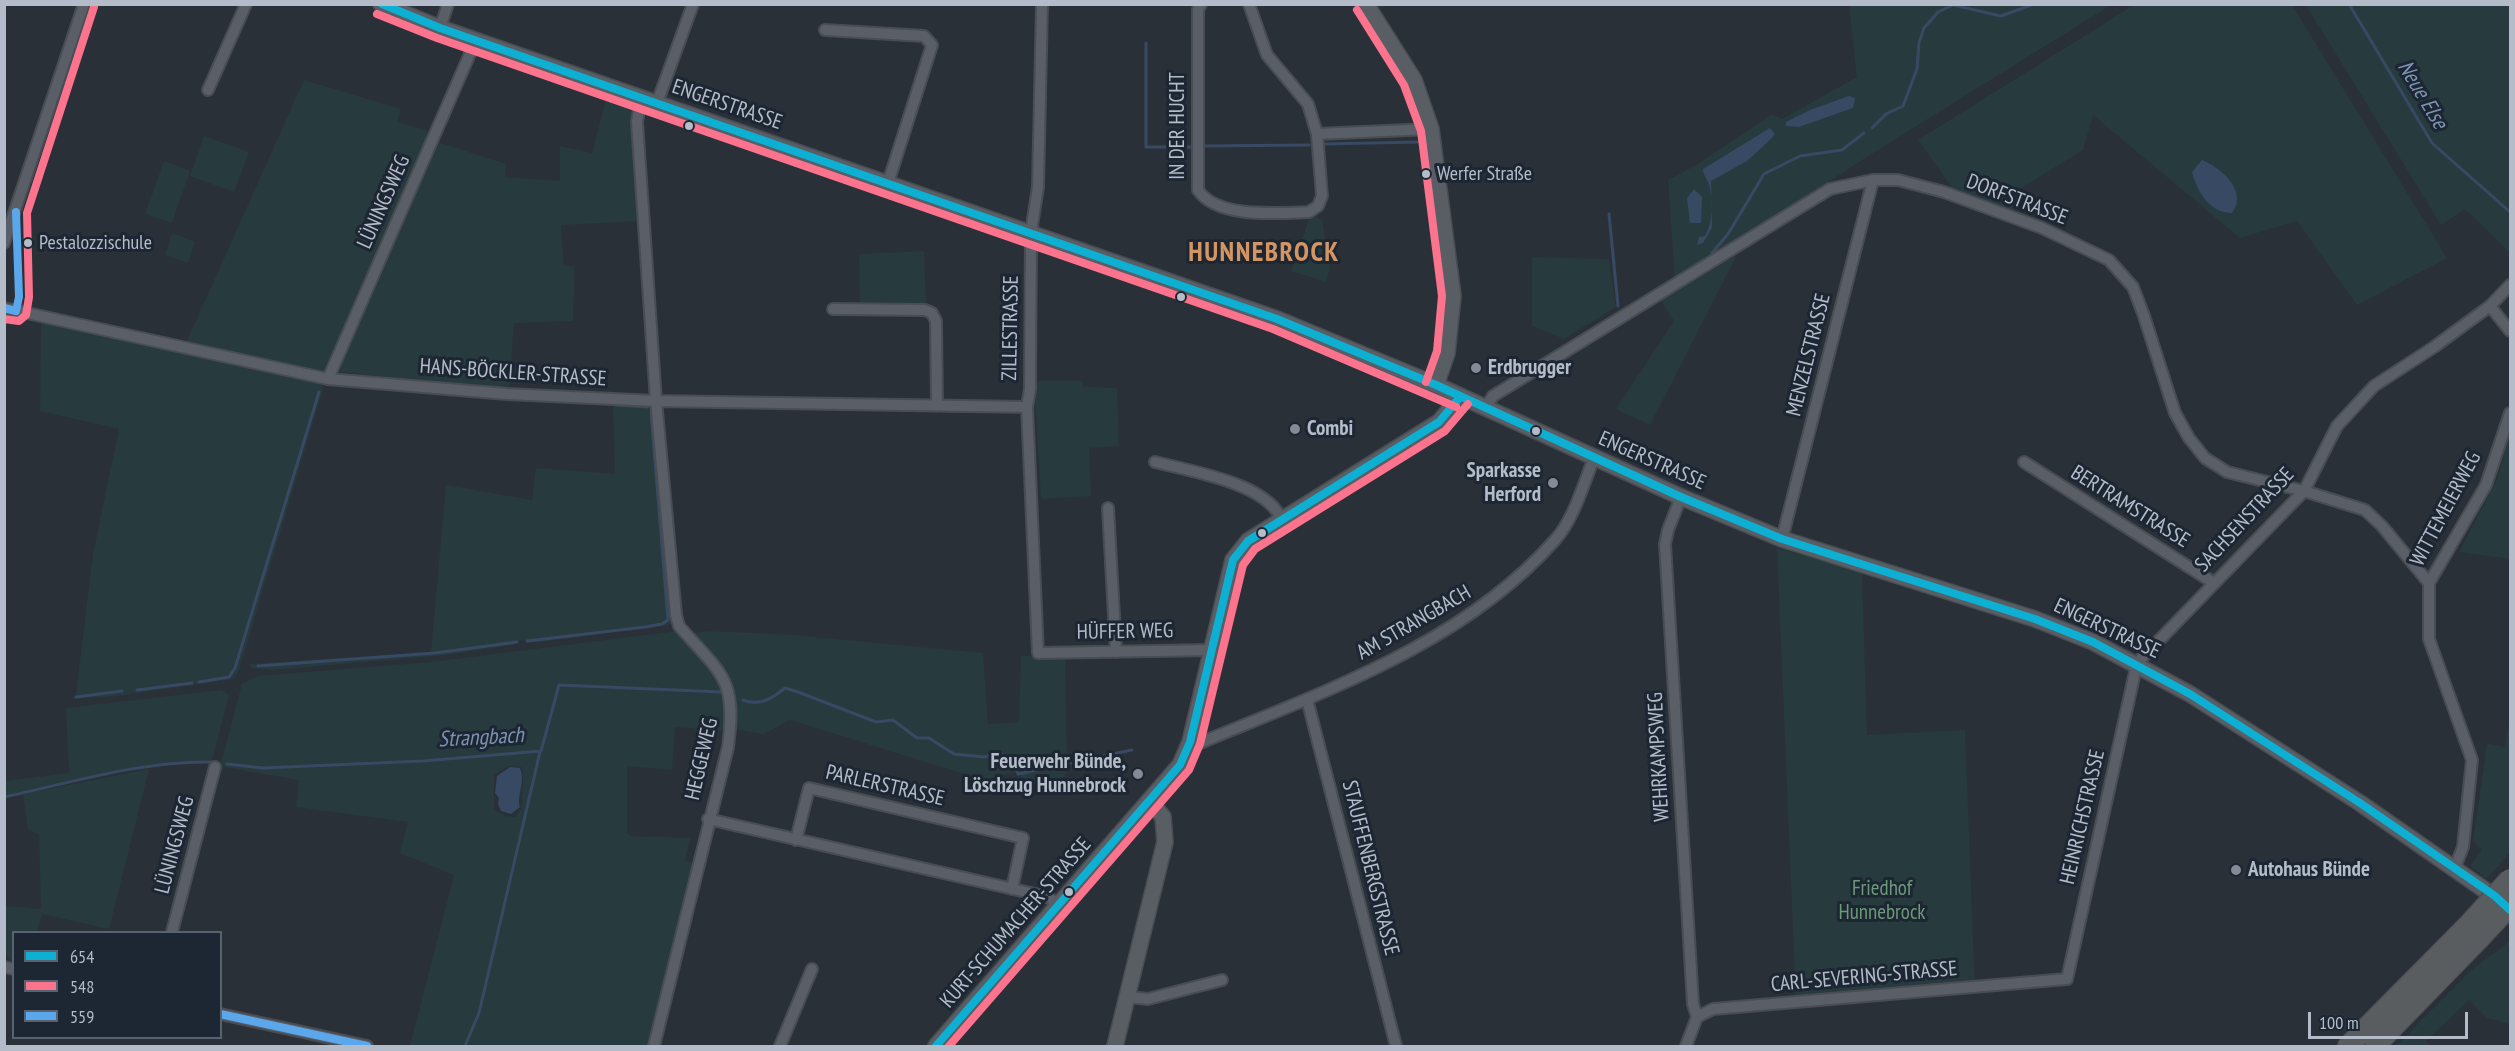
<!DOCTYPE html>
<html>
<head>
<meta charset="utf-8">
<style>
  body { margin:0 }
  #map { position:relative; width:2515px; height:1051px; overflow:hidden; background:#2a3038; font-family:"PT Sans Narrow",sans-serif }
  canvas { display:block }
  .frame { position:absolute; inset:0; border:6px solid #b4bcc9; pointer-events:none }
  .legend { position:absolute; left:12px; top:931px; width:210px; height:108px; box-sizing:border-box; background:#1d2633; border:2px solid #59626f; margin:0; padding:8px 10px; list-style:none; font-size:18px; color:#b4bcc9 }
  .legend li { display:flex; align-items:center; gap:12px; height:30px }
  .legend b { width:30px; border:2px solid #59626f }
  .scale { position:absolute; left:2308px; top:1012px; width:160px; height:27px; box-sizing:border-box; border:3px solid #b4bcc9; border-top:0; padding-left:8px; font-size:18px; line-height:21px; white-space:nowrap; color:#b4bcc9; -webkit-text-stroke:4px #1d2633; paint-order:stroke }
</style>
</head>
<body>
<div id="map">
<canvas width="2515" height="1051"></canvas>
<div class="frame"></div>
<ul class="legend">
<li><b style="height:8px;background:#0dafd3"></b>654</li>
<li><b style="height:8px;background:#fc738d"></b>548</li>
<li><b style="height:8px;background:#5aa8eb"></b>559</li>
</ul>
<div class="scale">100 m</div>
</div>
<script>
const context = document.querySelector('canvas').getContext('2d');
context.lineJoin = 'round';
function fill(path, color) { context.fillStyle = color; context.fill(path, 'evenodd'); }
function strokePath(path, color, width, dash) { context.strokeStyle = color; context.lineWidth = width; context.lineCap = dash ? 'butt' : 'round'; context.setLineDash(dash || []); context.stroke(path); }
function write(font, color, halo, rows, align = 'center') {
  context.font = font + ' "PT Sans Narrow",sans-serif'; context.lineWidth = 6; context.setLineDash([]); context.textBaseline = 'middle'; context.strokeStyle = halo; context.fillStyle = color; for (const [text, x, y, turn = 0] of rows) {
    context.save(); context.translate(x, y); context.rotate((+turn || 0) * Math.PI / 180); context.textAlign = isNaN(turn) ? turn : align; if (halo) context.strokeText(text, 0, 0); context.fillText(text, 0, 0); context.restore();
  }
}
fill(new Path2D(`
  M1849,5H2111L1870,155L1675,281L1668,180L1696,165L1772,114L1782,119L1857,77Z
  M2134,5H2292L2447,258L2357,305L2297,221L2240,238L2093,115L2083,150L2007,197L2024,227L1956,202L1950,184L1918,140Z
  M2306,5H2510V253L2465,209L2441,225Z
  M304,80L401,109L397,122L431,132L324,371L186,343Z
  M607,96L633,104L641,221L561,225L564,266H575L573,321L514,323L509,390L341,372V365L438,142L506,164L505,177L560,181V146L592,153Z
  M204,136L249,152L234,192L190,176Z
  M164,161L190,171L172,223L145,214Z
  M1310,216L1317,217L1322,221L1330,269L1326,282L1291,271Z
  M172,233L195,242L188,263L165,255Z
  M924,251L926,303L860,305L859,254Z
  M1737,255L1650,425L1616,409L1674,321L1661,301Z
  M1532,257L1609,259L1616,307L1564,339L1532,326Z
  M41,322L137,341L322,384L323,389L239,670L233,679L117,696L72,699L76,694L93,554L119,429L40,411Z
  M1034,381H1082L1084,387L1117,388L1119,446L1089,448L1091,496L1041,499Z
  M616,404L653,408L673,620L669,625L531,643L527,640L518,641L513,645L446,655L271,670L251,668L249,664L431,652L446,485L532,500L536,468L615,474L613,406Z
  M2510,432V559L2459,552L2497,480Z
  M1777,548L1862,572L1867,735L1965,730L1975,990L1796,1003Z
  M678,631L726,688V731L675,727L672,770L627,766V833L631,836L690,838L685,861L695,863L651,1046H410L454,875L400,853L408,822L296,807L299,780L224,767L223,771H219L242,684L258,676L431,662ZM508,766L521,767L523,771L522,807L516,817L505,816L494,809V775Z
  M709,631L794,635L983,653L988,724L1019,722L1021,656H1065L1067,760L1070,767L1054,791L1021,780L1020,771L984,780L790,720L764,734L737,730C736,677 723,671 691,633Z
  M222,690L229,695L212,760C143,761 72,782 5,796V781L69,773L66,708Z
  M2510,727V852L2487,879L2470,866L2482,850L2473,841L2487,744L2505,747L2508,728Z
  M149,769L109,929L42,914L37,932H14L13,963C0,953 4,922 5,906L41,909L39,835L28,829L23,794Z
  M2510,941V1024L2487,1018L2469,1000L2426,1041L2431,1046H2396L2469,972Z`), '#273a3e');
fill(new Path2D(`
  M1849,96L1855,98L1853,108L1799,127L1786,126V122L1810,110Z
  M1770,128L1775,134L1772,138L1747,161L1711,181L1712,228L1703,243L1697,245L1699,237L1705,236C1713,222 1714,198 1708,182C1706,177 1703,175 1703,169Z
  M2202,160C2220,167 2249,191 2232,213C2209,213 2197,191 2192,172Z
  M1694,189L1702,197L1701,223H1690L1687,198Z
  M510,767L520,768C526,783 516,796 520,807L511,814L501,811L498,804L499,798L495,793L497,776Z`), '#384963');
strokePath(new Path2D(`
  M2349,4L2432,143L2510,212
  M1146,43V147H1193
  M1872,128L1886,114L1903,106L1917,69L1919,43L1924,28L1938,12L1953,5L2001,16L2034,4
  M1424,142L1428,170
  M1324,144L1419,142
  M1205,146L1309,145
  M1429,179L1433,210
  M1609,214L1618,306
  M1712,253L1728,234L1764,174L1800,156L1842,150L1864,133
  M616,405L647,407
  M527,641L645,627L662,624L668,620L651,413
  M258,666L435,653L517,642
  M199,682L229,677L235,668L319,392
  M137,690L192,683
  M76,697L122,691
  M743,700C760,707 774,697 785,688L798,692L876,722L893,720L917,738H929L954,754L984,757L1000,753L1013,762L1018,774L1132,750
  M227,764L263,768L423,761L541,751L559,685L722,692
  M4,797C70,783 145,760 212,762
  M465,1046L479,1013L540,752`), '#384963', 3);
const street = new Path2D(`
  M1042,4L1038,187L1031,232L1030,389L1027,407L1038,653L1212,650
  M1201,4L1198,10V190C1217,219 1278,213 1309,212L1318,206L1322,196L1317,134L1308,104L1267,55L1249,4
  M440,28L448,4
  M825,30L924,36L932,45L888,183
  M208,90L246,4
  M641,98L637,122L656,401L676,615L679,626C722,675 737,678 728,747L654,1046
  M657,103L693,4
  M1317,134L1431,129
  M4,243L84,4
  M2490,306L2510,331
  M4,308L328,379L507,394L656,401L1027,407
  M833,309L925,310L932,313L936,321L937,406
  M328,379L476,40
  M1485,409L1493,396L1830,189L1873,180H1898L1944,192L2042,228L2109,260L2133,287L2144,316L2175,413L2189,438L2205,458L2227,472L2304,491L2365,510L2382,526L2429,583
  M1155,462C1189,471 1269,483 1282,521
  M2024,462L2214,583
  M1681,497L1668,530L1665,544L1693,1004L1697,1017
  M1108,508L1116,652
  M1782,539L1873,180
  M1307,699L1396,1046
  M1190,742L1200,743C1325,691 1463,644 1555,540C1574,519 1583,485 1594,458
  M708,819L1048,897L1059,905
  M796,840L809,788L1023,838L1012,889
  M2455,867L2463,847L2472,760L2429,639V583L2486,485L2510,413
  M172,932L215,767
  M4,967L14,969
  M1128,997L1148,999L1222,980
  M220,1014L367,1046
  M780,1046L812,969
  M1686,1046L1697,1017L1713,1009L2067,979L2137,663L2304,491L2337,426L2374,386L2434,347L2490,306L2510,285`);
const secondary = new Path2D(`
  M381,4L440,28L1277,319L1436,385L1681,497L1782,539L2035,619L2093,642L2190,694L2360,803L2502,902
  M1366,4L1414,80L1431,129L1453,296L1447,353L1436,385
  M936,1046L1180,765L1190,742L1233,560L1248,541L1439,422L1460,397
  M1115,1046L1165,842L1163,817L1150,801`);
const highway = new Path2D(`
  M2348,1046L2470,923
  M2375,1046L2481,937`);
strokePath(street, '#484c53', 14);
strokePath(secondary, '#484c53', 18);
strokePath(highway, '#474c53', 22);
strokePath(street, '#5a5e66', 10);
strokePath(secondary, '#595d64', 15);
strokePath(highway, '#5a5d60', 20);
const highwayBridge = new Path2D(`
  M2470,923L2510,879
  M2481,937L2510,906`);
strokePath(highwayBridge, '#474c53', 22, []);
strokePath(highwayBridge, '#5a5d60', 20);
strokePath(new Path2D(`
  M382,4L440,28L1277,319L1436,385L1681,497L1782,539L2035,619L2093,642L2190,694L2360,803L2495,896L2510,910
  M936,1046L1180,765L1190,742L1233,560L1248,541L1439,422L1460,397`), '#0dafd3', 8);
strokePath(new Path2D(`
  M1357,10L1404,85L1421,131L1442,296L1437,351L1426,382
  M377,14L437,38L1273,329L1456,407
  M4,319L19,321L26,315L29,297L27,213L94,7
  M949,1046L1189,770L1200,744L1243,565L1255,549L1445,431L1468,404`), '#fc738d', 8);
strokePath(new Path2D(`
  M4,308L16,311L19,297L16,212
  M220,1014L367,1046`), '#5aa8eb', 8);
for (const [x, y, r, color] of [
  [689,126,5,"#b4bcc9"],
  [1426,174,5,"#b4bcc9"],
  [28,243,5,"#b4bcc9"],
  [1181,297,5,"#b4bcc9"],
  [1476,368,6,"#848b96"],
  [1295,429,6,"#848b96"],
  [1536,431,5,"#b4bcc9"],
  [1553,483,6,"#848b96"],
  [1262,533,5,"#b4bcc9"],
  [1138,774,6,"#848b96"],
  [2236,870,6,"#848b96"],
  [1069,892,5,"#b4bcc9"]
]) { const dot = new Path2D(); dot.arc(x, y, r, 0, 2 * Math.PI); context.fillStyle = color; context.fill(dot); strokePath(dot, '#1d2633', 2); }
write('20px', '#b4bcc9', '#1d2633', [
  ["Werfer Straße",1437,174],
  ["Pestalozzischule",39,243]
], 'left');
write('21px', '#b4bcc9', '#1d2633', [
  ["ENGERSTRASSE",727,105,19],
  ["IN DER HUCHT",1178,126,-90],
  ["DORFSTRASSE",2017,200,21],
  ["LÜNINGSWEG",384,202,-66],
  ["ZILLESTRASSE",1011,328,-89],
  ["MENZELSTRASSE",1809,355,-76],
  ["HANS-BÖCKLER-STRASSE",513,373,4],
  ["ENGERSTRASSE",1652,461,24],
  ["BERTRAMSTRASSE",2130,507,32],
  ["WITTEMEIERWEG",2446,509,-62],
  ["SACHSENSTRASSE",2245,520,-47],
  ["AM STRANGBACH",1414,623,-30],
  ["ENGERSTRASSE",2107,629,25],
  ["HÜFFER WEG",1125,632,-1],
  ["WEHRKAMPSWEG",1659,757,-93],
  ["HEGGEWEG",702,759,-77],
  ["PARLERSTRASSE",885,786,13],
  ["HEINRICHSTRASSE",2083,817,-77],
  ["LÜNINGSWEG",175,845,-75],
  ["STAUFFENBERGSTRASSE",1370,868,76],
  ["KURT-SCHUMACHER-STRASSE",1016,923,-49],
  ["CARL-SEVERING-STRASSE",1864,977,-5]
]);
write('bold 21px', '#b4bcc9', '#1d2633', [
  ["Erdbrugger",1488,368],
  ["Combi",1307,429],
  ["Sparkasse",1541,471,"right"],
  ["Herford",1541,495,"right"],
  ["Feuerwehr Bünde,",1126,762,"right"],
  ["Löschzug Hunnebrock",1126,786,"right"],
  ["Autohaus Bünde",2248,870]
], 'left');
write('21px', '#6b9a76', '#1d2633', [
  ["Friedhof",1882,889],
  ["Hunnebrock",1882,913]
]);
write('italic 22px', '#7c92b1', '#1d2633', [
  ["Neue Else",2422,95,59],
  ["Strangbach",481,738,-3]
]);
context.letterSpacing = '1.5px';
write('bold 27px', '#d59563', '#1d2633', [
  ["HUNNEBROCK",1264,253]
]);
context.letterSpacing = '0px';
</script>
</body>
</html>
